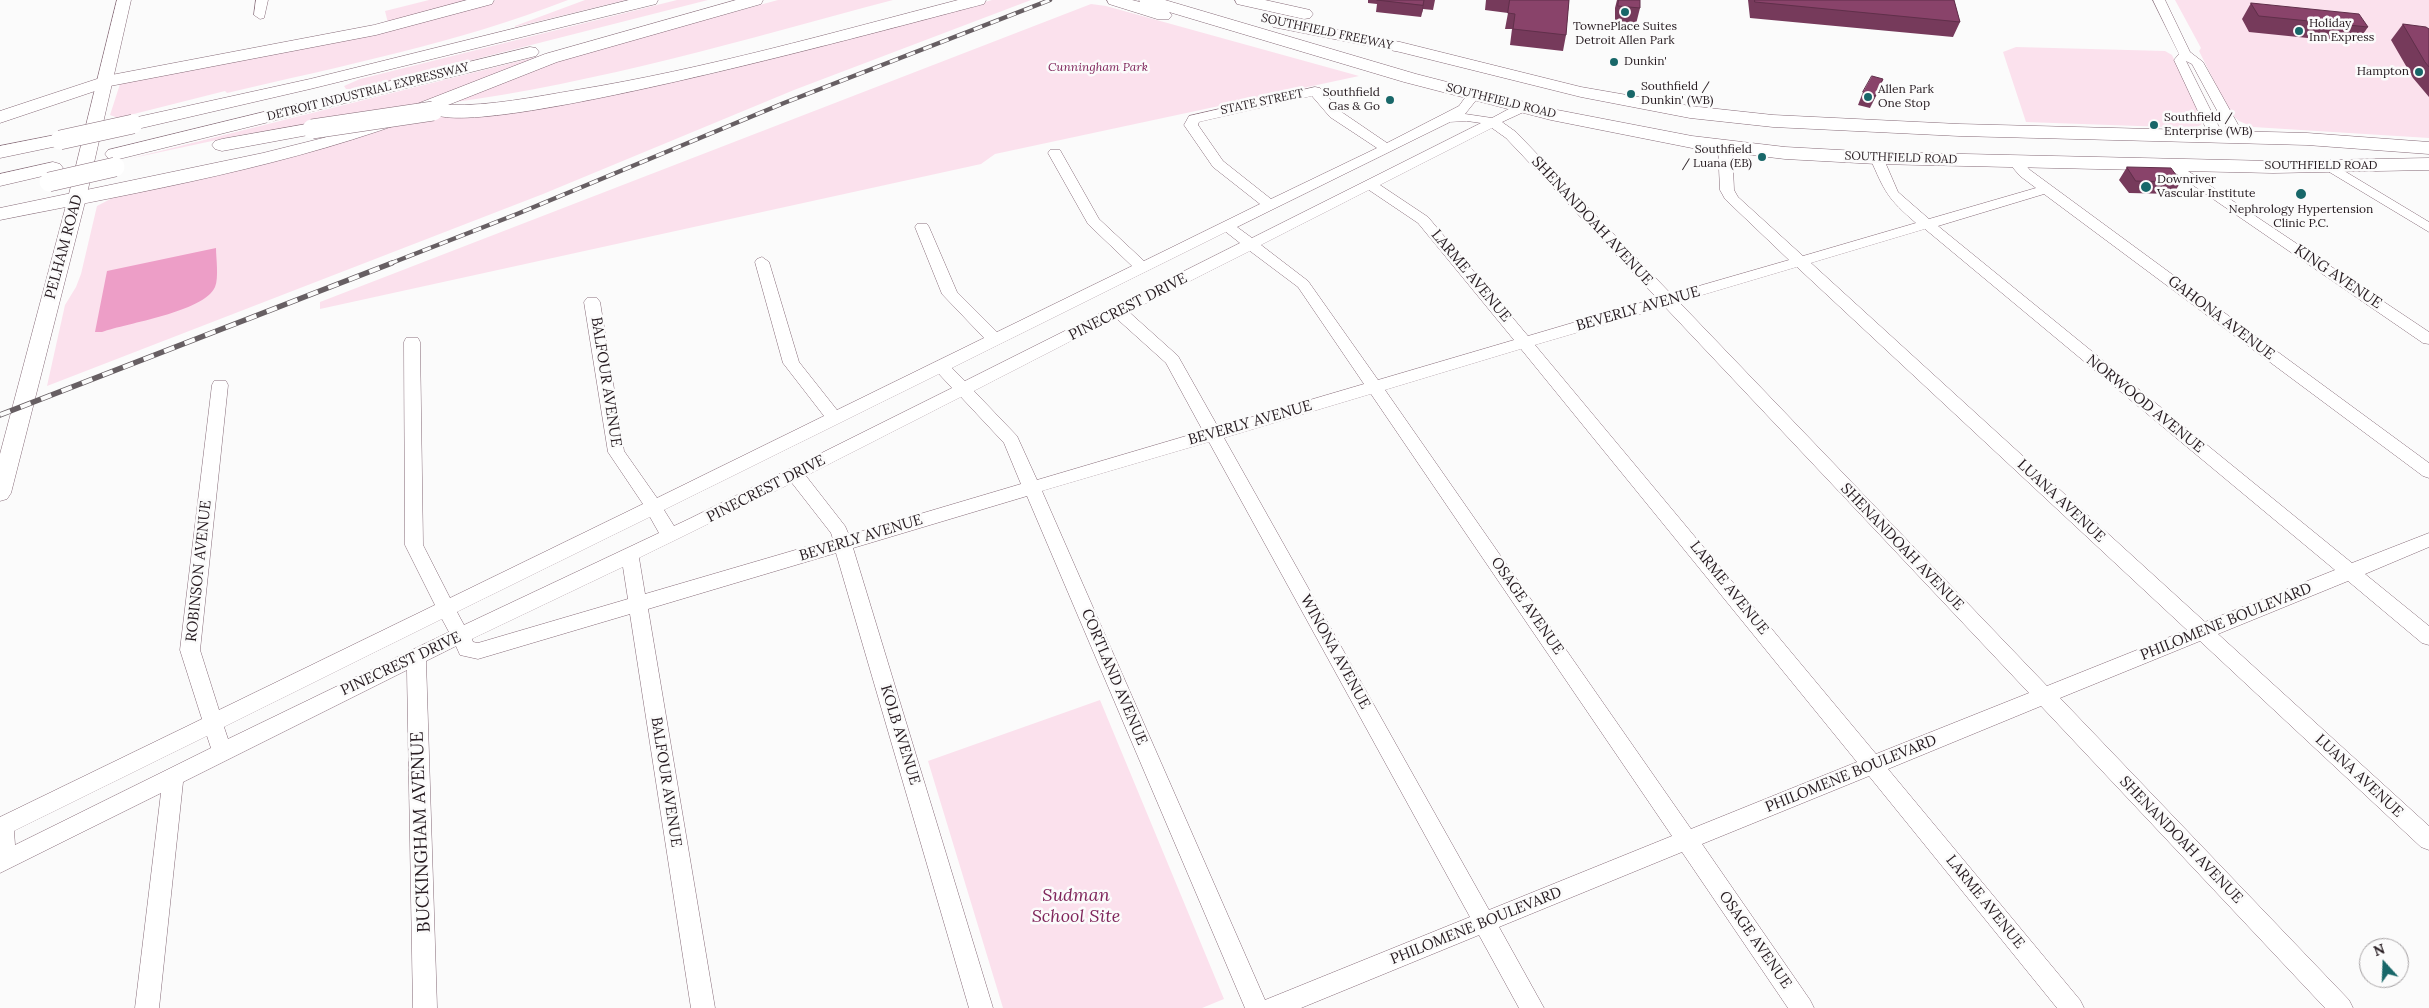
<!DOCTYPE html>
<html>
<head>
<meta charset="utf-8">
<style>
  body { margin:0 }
  #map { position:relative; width:2429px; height:1008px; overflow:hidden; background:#fbfbfb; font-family:Lora,serif }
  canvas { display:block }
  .north { position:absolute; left:2359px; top:938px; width:50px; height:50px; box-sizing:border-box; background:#fbfbfb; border:1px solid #a5a1a3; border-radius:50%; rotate:340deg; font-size:14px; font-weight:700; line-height:20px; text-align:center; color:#251a1f }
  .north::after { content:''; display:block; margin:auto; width:18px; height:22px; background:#186769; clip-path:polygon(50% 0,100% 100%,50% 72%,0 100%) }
</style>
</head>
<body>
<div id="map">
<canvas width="2429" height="1008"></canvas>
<div class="north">N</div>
</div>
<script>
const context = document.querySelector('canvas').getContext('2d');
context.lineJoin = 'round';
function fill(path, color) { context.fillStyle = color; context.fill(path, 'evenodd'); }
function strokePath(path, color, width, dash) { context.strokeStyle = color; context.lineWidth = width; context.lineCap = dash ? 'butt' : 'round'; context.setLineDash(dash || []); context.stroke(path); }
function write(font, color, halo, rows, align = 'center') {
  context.font = font + ' Lora,serif'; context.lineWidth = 5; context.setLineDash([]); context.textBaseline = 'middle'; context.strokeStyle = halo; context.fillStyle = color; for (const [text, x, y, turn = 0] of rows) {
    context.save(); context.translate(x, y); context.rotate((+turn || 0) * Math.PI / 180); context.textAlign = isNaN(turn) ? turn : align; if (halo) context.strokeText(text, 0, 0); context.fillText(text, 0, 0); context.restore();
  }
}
fill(new Path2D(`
  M429,0H472L388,23L385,11Z
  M496,0H568C458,43 341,66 227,93L225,91L118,118L110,115L121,81L453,14Z
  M585,0H626L515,27V26Z
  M677,0H708L358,89H346L344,86L360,79Z
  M778,0H893C746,39 599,83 448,103L565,58Z
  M992,0H1031L794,90L543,194L47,386L65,305L76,287L81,274L97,206L118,195L283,159L402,123L658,85L715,73Z
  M2175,0H2429V138L2253,127L2239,121L2230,113L2199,51L2201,48Z
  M1091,4L1106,6L1359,76L995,154L981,164L320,309V302Z
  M2016,47L2165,51L2172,55L2203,121L2201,125L2194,128L2026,122L2003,52Z
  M556,52L422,107L240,135L128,159Z
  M1100,700L1224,999L1202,1008H1003L928,761Z`), '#fbe1ed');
fill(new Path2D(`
  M216,248C216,258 219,278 215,287C204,312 127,323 102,332H95L107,271Z`), '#ed9ec7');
const minor = new Path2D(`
  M256,0H268L264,18L260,19L254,15Z
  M2153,0H2165L2190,52L2203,62L2245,137L2243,140H2233L2192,64L2186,61L2224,137L2217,141L2210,137L2174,60L2179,54Z
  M1315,87L1320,88L1340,111L1387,143L1459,106L1470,91L1475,90L1481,94L1465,114L1492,118L1518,104H1528L1529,107L1528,110L1502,122L1516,132L1671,294L1789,260L1725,199L1720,190L1718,146L1720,143L1725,142L1732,146L1734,190L1738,197L1803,256L1916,223C1887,198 1885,192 1870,158L1872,155H1882L1898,192L1929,219L2036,188L2020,176L2008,162L2010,159H2020L2030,170L2429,463V478L2423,476L2044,194L1938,226L2352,563L2429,533V547L2365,574L2429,626V645L2422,643L2348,581L2218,634L2429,826V850L2421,847L2200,641L2060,698L2349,1000L2353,1008H2325L2041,706L1888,769L2080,1000L2084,1008H2057L1869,776L1702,844L1810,1000L1814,1008H1788L1682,852L1499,927L1544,1008H1519L1479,935L1301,1008H1245L1027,496L853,548L993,1008H969L836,553L648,609L715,1008H691L630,614L478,659L460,655L456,646L426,661L437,1008H413L407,670L183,782L159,1008H135L161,793L0,873V817L202,719L180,650L212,385L214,381H226L228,385L200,650L219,710L435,605L405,545L404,342L406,338H418L420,342L423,545L450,598L643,504L608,452L584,302L587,298H597L600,302L624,451L657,498L824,416L783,363L755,262L757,259L762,257L769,262L799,362L837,410L984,338L942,294L915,227L917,224H927L929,227L957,292L997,332L1132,266L1088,224L1048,153L1050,150H1060L1099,219L1144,261L1260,204L1213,167L1184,125L1189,116ZM1312,96L1330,117L1377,148L1271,199L1223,161L1198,125L1199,122ZM1467,121L1481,123L1252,238L1237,227L1450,122ZM1492,128L1506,138L1657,298L1528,336L1428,217L1380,185ZM1369,190L1418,223L1514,340L1378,380L1308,281L1261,245ZM1925,229L2335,570L2205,622L1811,263ZM1226,232L1240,243L965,381L952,368ZM1250,251L1298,287L1364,384L1218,427L1178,356L1129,312ZM1797,267L2187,630L2047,686L1679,302ZM1665,307L2029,693L1876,754L1535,345ZM1116,318L1166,363L1203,431L1037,480L1017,436L974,391ZM1521,349L1857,762L1691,829L1385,390ZM939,374L952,388L691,518L674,526L664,510ZM1371,394L1672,836L1489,910L1224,438ZM961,397L1004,443L1021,484L849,535L845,526L806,476ZM1209,442L1470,917L1265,1000L1042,491ZM792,483L831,533L833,539L645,594L639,558ZM650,517L659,533L464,625L457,612ZM623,567L628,599L478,643L473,642L472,639ZM442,619L449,632L228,739L224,727ZM207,736L211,748L15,845L14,831Z
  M2173,161L2429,332V344L2423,343L2168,168L2166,165L2168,162Z
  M2331,163L2429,222V232L2326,170L2324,167Z`);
const major = new Path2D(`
  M117,0H131L86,198L11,493L7,499L0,501V454L68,198Z`);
const highway = new Path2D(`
  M467,0H494L492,4L376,35L110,86L0,123V111L106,76L374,25Z
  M629,0H658L656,4L310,89L133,130L126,128L124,124L126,120L133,118L310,79Z
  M736,0H763L761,4L557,62L448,105C491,106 534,97 576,90C705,69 831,33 958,0H986L984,4C917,21 465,146 431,112C293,166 145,191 0,220V208L263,153L323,138L363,125L545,54Z
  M1107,0H1132L1140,2L1139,0H1165L1416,74L1552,109L1692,136L1785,147L1877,152L2273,161L2429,158V170L2273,173L1877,164L1785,159L1692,148L1551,120L1404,82L1169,12L1172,15L1169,19H1157L1109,4Z
  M1235,0H1265L1310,10L1313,14L1310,18L1304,19L1237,4Z
  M1279,18L1400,42L1581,87L1690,106L1773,115L1959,124L2307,133L2429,142V154L2307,145L1959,136L1773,127L1690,118L1581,97L1400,52L1273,27L1270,23L1273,19Z
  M530,47L536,48L539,52L536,56L115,160L108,158L105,154L108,150Z
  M312,123L319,125L321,129L319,133L222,151L215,149L212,145L215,141L222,139Z
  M60,134L67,136L70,140L67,144L0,158V146Z
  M53,162L60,164L63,168L60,172L0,186V174Z`);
strokePath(minor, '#866b78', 1);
strokePath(major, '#866b78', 1);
strokePath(highway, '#866b78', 1);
fill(minor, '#fff');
fill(major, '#fff');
fill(highway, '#fff');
const railFar1 = new Path2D(`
  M389,264L517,214L784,103L1050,0`);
const rail = new Path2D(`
  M0,415L392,263`);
strokePath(railFar1, '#675f63', 4.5);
strokePath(rail, '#675f63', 5.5);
strokePath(railFar1, '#fbfbfb', 3, [9]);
strokePath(rail, '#fbfbfb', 4, [11]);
const highwayBridge = new Path2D(`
  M312,129L433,111
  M60,140L133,124
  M49,182L115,167`);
strokePath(highwayBridge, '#866b78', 20, []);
strokePath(highwayBridge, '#fff', 19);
fill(new Path2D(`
  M1368,0H1435L1433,10L1423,9L1421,17L1376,12L1377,4L1368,3Z
  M1486,0H1569L1566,35L1563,51L1510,45L1512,29H1505L1508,13L1485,10Z
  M1617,0H1640V8L1636,24L1615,22V8Z
  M1748,0H1954L1960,22L1953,37L1750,18Z
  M2251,3L2368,27L2357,43L2249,32L2242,19Z
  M2403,24L2429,29V97L2413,78L2391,40Z
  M1883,79L1870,108L1858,105L1863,92Z
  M2127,167L2181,182L2173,194L2129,193L2119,180Z`), '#763a5b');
fill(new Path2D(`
  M1424,0L1423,9L1421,17L1423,5Z
  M1883,79L1878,92L1870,108L1875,96Z`), '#602f4a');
const building = new Path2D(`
  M1377,0H1424L1423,5Z
  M1510,0H1569L1566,35L1513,29L1515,14L1508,13Z
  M1619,0H1640V8L1618,6Z
  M1755,0H1954L1960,22L1755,2Z
  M2251,3L2359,14L2368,27L2259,16Z
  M2403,24L2426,27L2429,29V67L2425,62Z
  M1872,76L1883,79L1875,96L1863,92Z
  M2127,167L2171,168L2181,182L2136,181Z`);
fill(building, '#89436a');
strokePath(building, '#602f4a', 1);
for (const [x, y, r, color] of [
  [1625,12,5,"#186769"],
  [2299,31,5,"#186769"],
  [1614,62,5,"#186769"],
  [2419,72,5,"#186769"],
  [1631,94,5,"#186769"],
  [1868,97,5,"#186769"],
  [1390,100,5,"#186769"],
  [2154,125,5,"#186769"],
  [1762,157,5,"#186769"],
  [2146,187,6,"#186769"],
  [2301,194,6,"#186769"]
]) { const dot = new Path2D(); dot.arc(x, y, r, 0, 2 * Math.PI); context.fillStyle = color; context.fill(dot); strokePath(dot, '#fbfbfb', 2); }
write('12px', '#251a1f', '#fbfbfb', [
  ["Holiday",2309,24],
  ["Inn Express",2309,38],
  ["TownePlace Suites",1625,27,"center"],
  ["Detroit Allen Park",1625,41,"center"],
  ["Dunkin'",1624,62],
  ["Hampton",2409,72,"right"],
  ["Southfield /",1641,87],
  ["Dunkin' (WB)",1641,101],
  ["Allen Park",1878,90],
  ["One Stop",1878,104],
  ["Southfield",1380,93,"right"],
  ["Gas & Go",1380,107,"right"],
  ["Southfield /",2164,118],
  ["Enterprise (WB)",2164,132],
  ["Southfield",1752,150,"right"],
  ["/ Luana (EB)",1752,164,"right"],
  ["Downriver",2157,180],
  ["Vascular Institute",2157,194],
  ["Nephrology Hypertension",2301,210,"center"],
  ["Clinic P.C.",2301,224,"center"]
], 'left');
write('12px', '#251a1f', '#fbfbfb', [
  ["SOUTHFIELD FREEWAY",1327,32,12],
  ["DETROIT INDUSTRIAL EXPRESSWAY",368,92,-14],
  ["SOUTHFIELD ROAD",1501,101,14],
  ["STATE STREET",1262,102,-12],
  ["SOUTHFIELD ROAD",1901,158,2],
  ["SOUTHFIELD ROAD",2321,166]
]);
write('italic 12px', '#7f255b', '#fbfbfb', [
  ["Cunningham Park",1098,68]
]);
write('15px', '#251a1f', '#fbfbfb', [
  ["SHENANDOAH AVENUE",1592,221,47],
  ["PELHAM ROAD",64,247,-75],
  ["LARME AVENUE",1471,276,50],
  ["KING AVENUE",2338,277,34],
  ["PINECREST DRIVE",1128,307,-27],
  ["BEVERLY AVENUE",1638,309,-16],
  ["GAHONA AVENUE",2221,318,37],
  ["BALFOUR AVENUE",606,382,81],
  ["NORWOOD AVENUE",2145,404,39],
  ["BEVERLY AVENUE",1250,423,-16],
  ["PINECREST DRIVE",766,489,-27],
  ["LUANA AVENUE",2061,501,43],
  ["BEVERLY AVENUE",861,538,-17],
  ["SHENANDOAH AVENUE",1902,547,46],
  ["ROBINSON AVENUE",199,571,-84],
  ["LARME AVENUE",1729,588,51],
  ["OSAGE AVENUE",1527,606,55],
  ["PHILOMENE BOULEVARD",2226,622,-22],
  ["WINONA AVENUE",1335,652,61],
  ["PINECREST DRIVE",401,664,-25],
  ["CORTLAND AVENUE",1114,677,67],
  ["KOLB AVENUE",900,735,73],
  ["PHILOMENE BOULEVARD",1851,774,-22],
  ["LUANA AVENUE",2359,776,43],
  ["BALFOUR AVENUE",666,782,81],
  ["SHENANDOAH AVENUE",2181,840,46],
  ["LARME AVENUE",1985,902,51],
  ["PHILOMENE BOULEVARD",1476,926,-22],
  ["OSAGE AVENUE",1755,940,55]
]);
write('18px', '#251a1f', '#fbfbfb', [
  ["BUCKINGHAM AVENUE",421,832,-92]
]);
write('italic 18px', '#7f255b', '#fbfbfb', [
  ["Sudman",1076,896],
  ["School Site",1076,917]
]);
</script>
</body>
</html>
